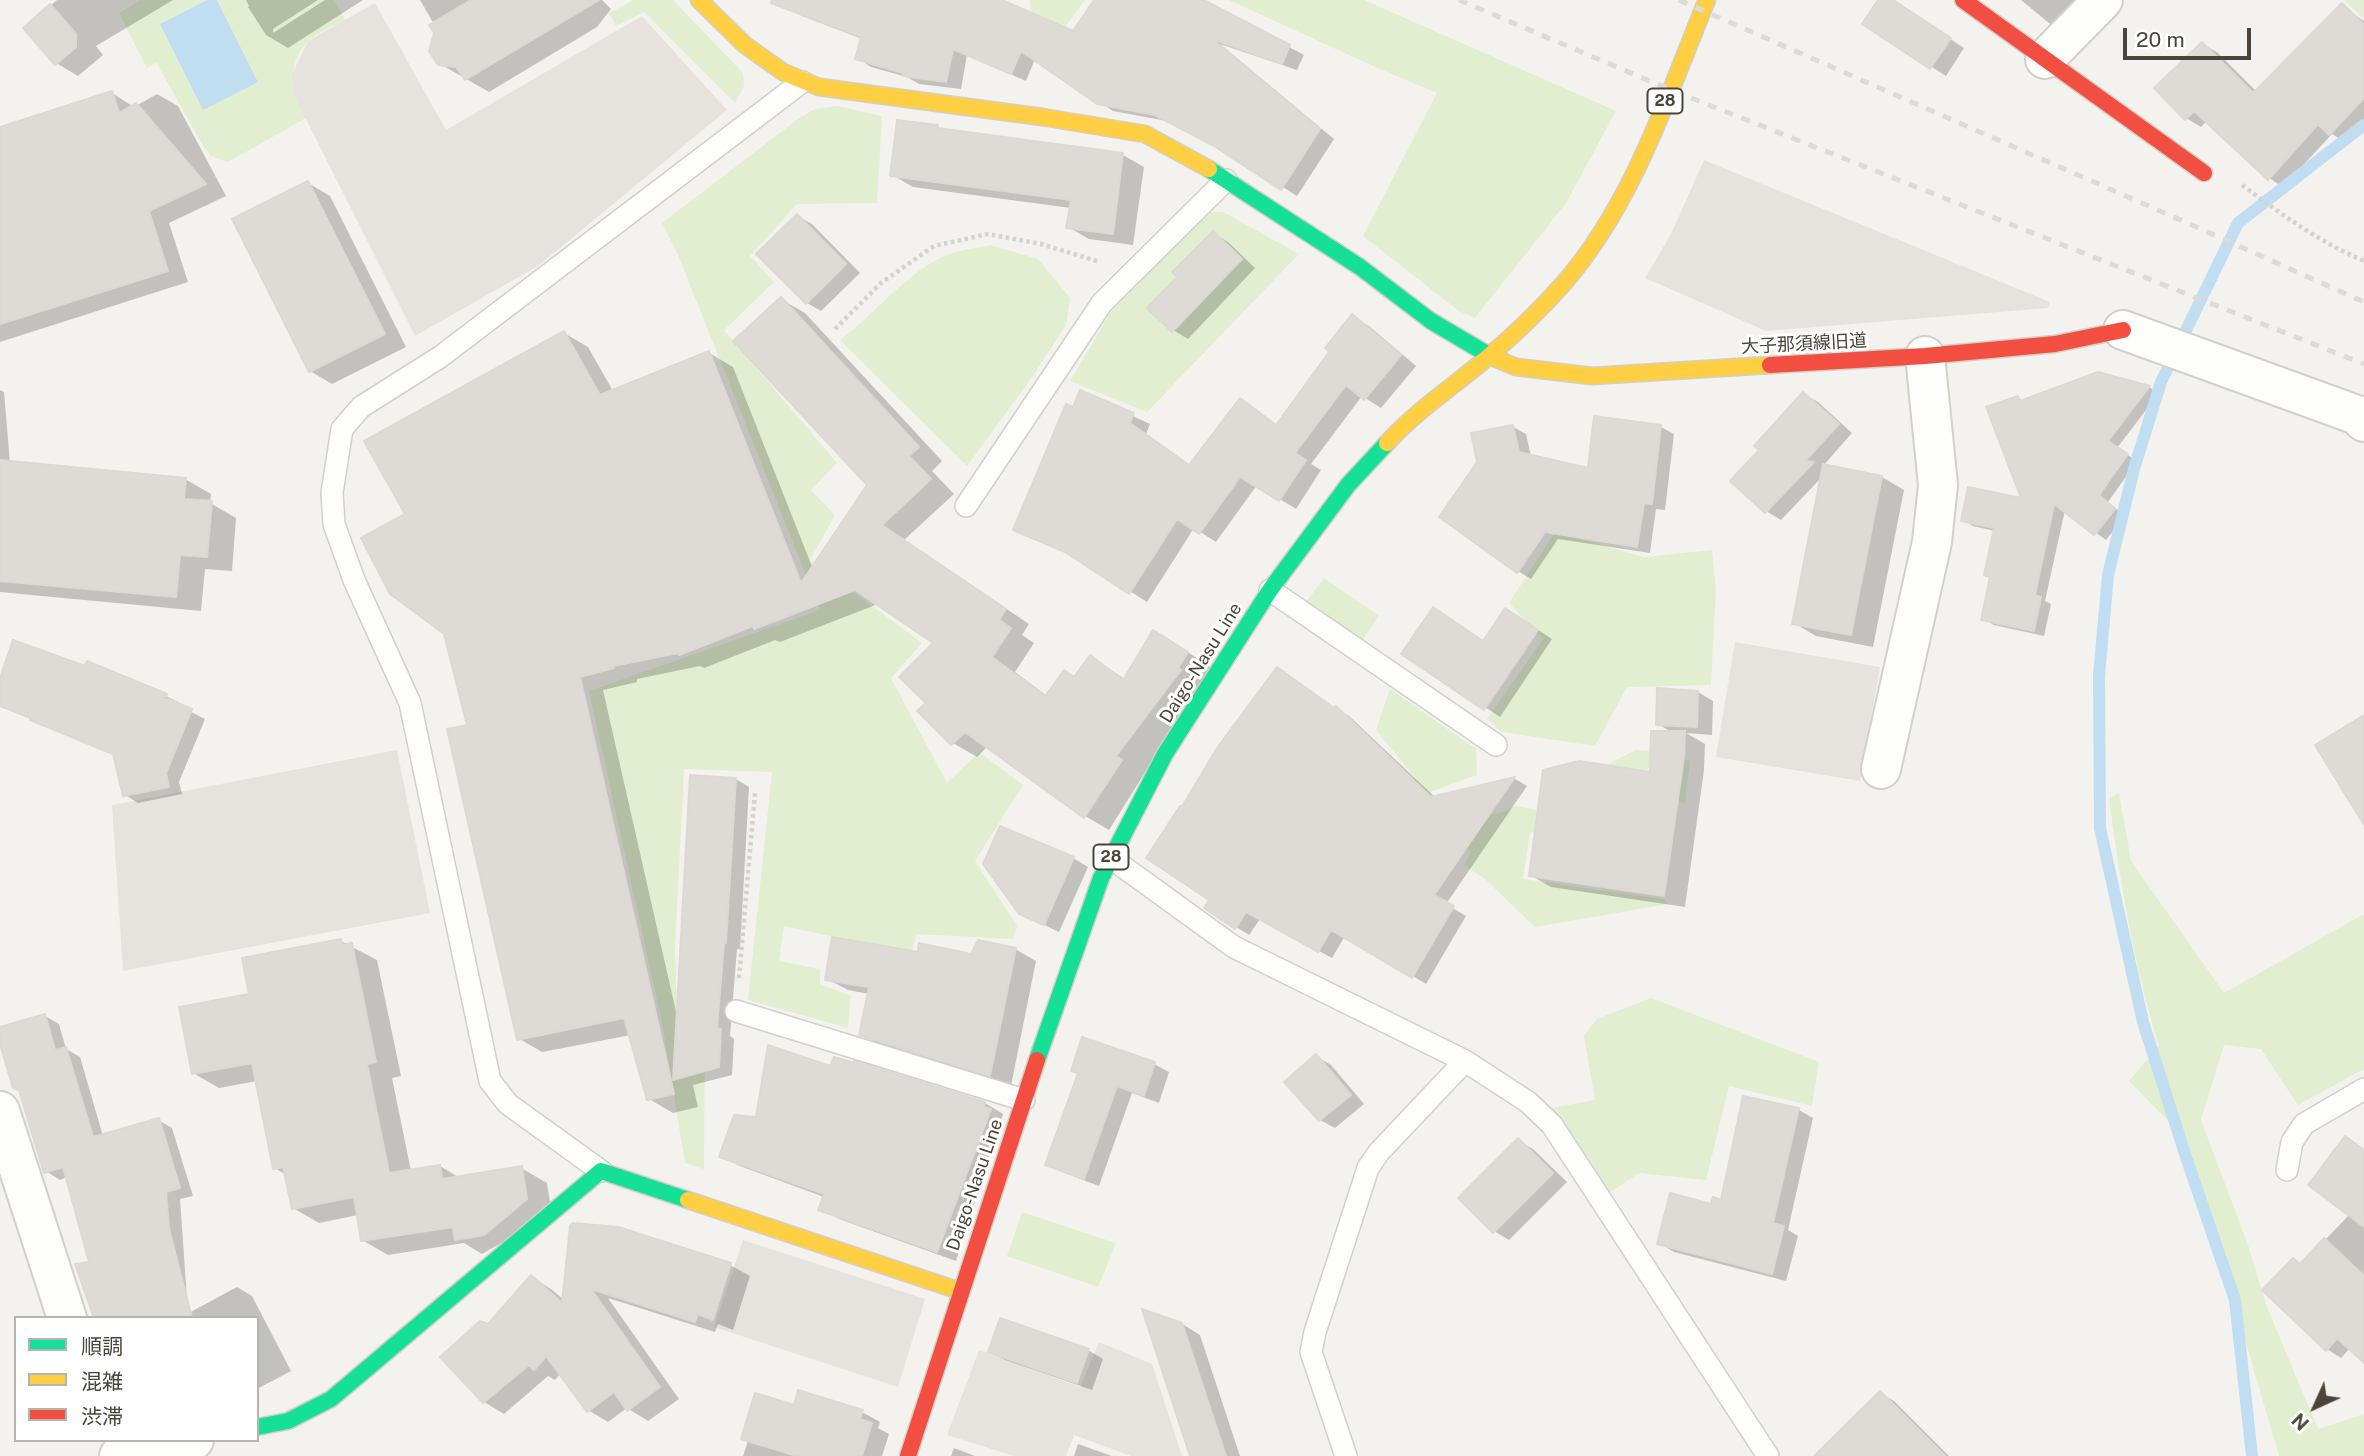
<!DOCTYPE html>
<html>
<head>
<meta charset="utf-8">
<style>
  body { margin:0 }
  #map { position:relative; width:2364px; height:1456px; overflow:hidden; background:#f4f2ee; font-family:"Public Sans","Noto Sans JP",sans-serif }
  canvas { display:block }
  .legend { position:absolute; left:14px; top:1316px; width:245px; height:126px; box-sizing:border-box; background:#fff; border:2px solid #b7b4b0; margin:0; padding:9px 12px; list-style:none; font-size:21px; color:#4b4439 }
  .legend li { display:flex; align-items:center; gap:14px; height:35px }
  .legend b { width:35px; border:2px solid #b7b4b0 }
  .north { position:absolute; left:2280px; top:1372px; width:70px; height:70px; -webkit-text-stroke:5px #fff; paint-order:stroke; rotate:225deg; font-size:19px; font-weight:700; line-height:28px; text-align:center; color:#4b4439 }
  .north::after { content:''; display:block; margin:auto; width:24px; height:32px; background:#4b4439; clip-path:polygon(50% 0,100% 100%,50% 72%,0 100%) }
  .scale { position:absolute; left:2123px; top:28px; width:128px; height:32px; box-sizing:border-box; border:4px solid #4b4439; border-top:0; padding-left:9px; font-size:21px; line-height:24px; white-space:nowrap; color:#4b4439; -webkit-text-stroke:5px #fff; paint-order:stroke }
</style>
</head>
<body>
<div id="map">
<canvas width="2364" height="1456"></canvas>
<ul class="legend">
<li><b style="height:9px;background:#16e098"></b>順調</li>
<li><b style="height:9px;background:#ffcf43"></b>混雑</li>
<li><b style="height:9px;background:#f24e42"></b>渋滞</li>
</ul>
<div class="north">N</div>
<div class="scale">20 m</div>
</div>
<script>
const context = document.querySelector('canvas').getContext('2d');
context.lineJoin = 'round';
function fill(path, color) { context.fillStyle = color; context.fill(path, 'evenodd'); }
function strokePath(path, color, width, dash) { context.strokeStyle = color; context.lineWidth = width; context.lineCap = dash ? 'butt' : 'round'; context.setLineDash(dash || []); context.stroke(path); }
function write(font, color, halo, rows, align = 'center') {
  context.font = font + ' "Public Sans","Noto Sans JP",sans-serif'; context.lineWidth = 6; context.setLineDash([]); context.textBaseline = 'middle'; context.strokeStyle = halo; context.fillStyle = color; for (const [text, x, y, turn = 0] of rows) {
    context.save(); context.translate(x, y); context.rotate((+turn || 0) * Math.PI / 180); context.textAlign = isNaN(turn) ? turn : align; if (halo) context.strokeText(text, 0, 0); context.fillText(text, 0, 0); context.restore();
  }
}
fill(new Path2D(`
  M140,0H207L160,24L258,82L217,0H334L345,20C334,26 316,33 307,42C285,69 292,91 306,118L228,162L211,156L202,144L156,62L147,68L119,13Z
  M634,0H673L743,73L744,86L735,103L644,12L616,26L609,13Z
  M1030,0H1085L1048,50L1033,26Z
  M1229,0H1364L1616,111L1566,203L1475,318L1459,311L1363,236L1437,93L1373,66Z
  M2344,0H2364V19Z
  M837,106L882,116L877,203L797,204L750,256L774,282L724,330L837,463L811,490L835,515L810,560L922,643L891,678L947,783L979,752L1023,785L975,861L1017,926L1013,939L916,934L911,954L784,926L779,961L820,969V984L851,996L848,1028L748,1000L772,772L684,769L675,947L678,1037L705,1043L704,1169L685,1163L662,1023L589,691L820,610L678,255L662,223L798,119L815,109Z
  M1207,212H1223L1299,254L1147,412L1070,381L1111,312Z
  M990,245L1038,259L1070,298L1066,325L1033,376L967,466L840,340C875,314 902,277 942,257C956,250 975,249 990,245Z
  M1555,532L1644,557L1712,550L1716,590L1711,685L1627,687L1595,746L1502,732L1487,719L1543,639L1509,603Z
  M1324,578L1379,616L1362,641L1306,602Z
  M1390,689L1476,749L1477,775L1430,792L1436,823L1500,813L1516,806L1542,811L1544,829L1530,833L1523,879L1664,899L1668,904L1535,927L1485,879L1464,865L1471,852L1440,830L1372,826L1415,778L1376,730Z
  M1636,750L1666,753L1690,761L1685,803L1629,791L1604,766Z
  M2119,793L2131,861L2224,993L2364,914V1069L2298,1105L2261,1049L2224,1045L2201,1120L2248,1245L2267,1307L2318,1429L2364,1414V1456H2279L2187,1140L2129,1081L2159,1046C2134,966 2120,881 2109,798Z
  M1651,998L1819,1062L1812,1106L1729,1086L1706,1180L1639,1173L1609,1193L1552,1108L1595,1100L1584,1036L1597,1019Z
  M1022,1212L1116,1243L1098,1287L1007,1256Z`), '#e1eecf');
fill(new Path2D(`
  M375,3L446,130L642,16L727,110L538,266L415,336L294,95L292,74L308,41Z
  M1704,160L2050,302L2048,308L1766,331L1645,278L1671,234Z
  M1735,642L1880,667L1860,781L1716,757Z
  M397,750L430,913L123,971L112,805Z
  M743,1240L925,1299L898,1387L714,1327Z
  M1099,1342L1152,1364L1182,1456H1131L1074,1435L1066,1456H1014L947,1435L979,1350L1080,1387Z`), '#e6e3df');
fill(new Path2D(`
  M207,0H217L258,82L203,110L160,24Z`), '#c0ddf1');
fill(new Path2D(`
  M57,0H173L96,46L103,55L78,76L56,63L25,28Z
  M246,0H318L273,29V33L325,0H363L288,48L266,35L248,7L249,6Z
  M420,0H602L611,9L597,27L489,92L440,64L434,24Z
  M791,0H997L1074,33L1096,0H1201L1304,55L1297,70L1220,44L1334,139L1297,196L1221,148L1172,122L1113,111L1035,59L1026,81L967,55L961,89L919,84L907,77L871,67L857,58L862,39L802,16L788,7Z
  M1880,0H1891L1964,48L1946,76L1865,24Z
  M2021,0H2106L2073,37L2049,23Z
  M2342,6L2364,21V122L2345,142L2332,134L2283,187L2269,178L2207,121L2201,127L2186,118L2202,44L2217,52L2257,92Z
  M112,93L134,107L157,94L178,106L226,196L169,223L188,282L0,342V129Z
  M899,122L937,127L944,130L1123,155L1144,167L1133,245L1089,239L1068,227L1071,208L913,187L892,175Z
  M308,183L330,196L406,347L332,384L310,371Z
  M797,216L812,224L860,273L821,311L807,303Z
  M1213,233L1228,242L1255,268L1188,339L1173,330Z
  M781,299L805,313L942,461L932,471L954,494L904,540L1029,624L1022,635L1034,643L1015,672L1047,696L1075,678L1090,657L1125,679L1178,646L1211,667L1109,830L1085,816L988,746L977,757L953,743L928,703L936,643L878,604L780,642L775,640L704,668L700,666L637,679V682L603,690L677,1016L736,779L749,787L740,949H737L730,1036L734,1039L732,1075L693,1085L698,1107L673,1113L649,1099L631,1035L542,1052L518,1038L469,726L446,633L407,515L564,333L588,347L613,391L709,353L733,367L813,569L869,485Z
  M1353,317L1369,326L1416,366L1381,408L1362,396L1311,464L1321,470L1296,509L1257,485L1216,542L1194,528L1147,602L1077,558L1015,529L1081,392L1150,424L1146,434L1191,466L1240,400L1277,426L1332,352Z
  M2098,373L2149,387L2159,393L2117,448L2137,461L2108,502L2125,516L2106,540L2065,510L2045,601L2051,604L2044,636L1994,625L1983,619L1991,578L1995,531L1973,526L1963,520L2024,500L2018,398L2023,401Z
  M0,390L4,392L10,463L185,479L211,494L210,503L236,518L232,571L205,569L201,611L0,592Z
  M1803,394L1818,402L1852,433L1823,466L1882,477L1904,490L1873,647L1816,636L1794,623L1822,477L1781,520L1766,511L1761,450Z
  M1513,427L1526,434L1531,456L1589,470L1661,427L1674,434L1665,510L1656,509L1650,553L1558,539L1531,579L1518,571Z
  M1520,618L1552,639L1500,717L1404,654L1484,642Z
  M88,663L166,696L180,703L179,706L205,719L179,782L182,794L138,803L125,795L115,755L0,706V683L86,668Z
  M1698,692L1713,701L1712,735L1686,733L1705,744L1704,770L1685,907L1551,887L1530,875L1652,774L1673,733L1658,724Z
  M1336,709L1349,716L1436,798L1515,779L1527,786L1446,904L1466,916L1426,984L1345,936L1332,958L1260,919L1249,935L1236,927L1211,899L1183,810Z
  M1073,858L1088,867L1059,932L1020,913Z
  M341,941L377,960L401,1076L392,1078L411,1171L440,1166L460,1178L521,1168L547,1183L552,1214L482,1254L464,1243L388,1255L362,1240L358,1215L319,1223L293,1208L286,1175L275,1168L257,1081L219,1088L193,1073L252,995Z
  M1015,949L1036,961L1011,1086L882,1046L861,1034L869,994L848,990L827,979L919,954L972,956Z
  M45,1016L59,1024L66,1049L80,1057L103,1136L158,1120L172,1128L193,1196L180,1199L187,1299L67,1177L60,1180L46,1171L21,1091L0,1038V1029Z
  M1316,1056L1331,1065L1364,1104L1335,1128L1320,1120Z
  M1154,1064L1169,1072L1159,1103L1132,1093L1099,1186L1062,1172L1047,1164L1079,1074Z
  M832,1069L985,1103L1003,1114L956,1261L839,1219L820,1209L824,1197L740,1166L721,1156L757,1119Z
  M1745,1098L1799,1110L1813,1118L1788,1230L1798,1236L1786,1281L1674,1252L1659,1243L1712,1206L1723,1202Z
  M2345,1138L2364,1149V1357L2350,1348L2341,1358L2327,1349L2294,1260L2302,1264L2350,1214Z
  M1518,1140L1533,1149L1567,1182L1509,1240L1494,1231Z
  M571,1227L730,1265L750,1276L733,1330L718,1324L715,1332L608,1298L679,1399L648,1421L627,1408L608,1422L588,1410L561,1373L555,1380L548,1376L504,1414L484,1402L443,1357L489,1326L531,1277L551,1289L564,1300Z
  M237,1287L252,1296L291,1371L257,1389V1318H189L187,1314Z
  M1182,1324L1200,1335L1240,1456H1192Z
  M1088,1350L1103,1359L1092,1390L1005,1360L990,1352Z
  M1880,1393L1894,1401L1949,1456H1817Z
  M795,1407L862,1412L880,1422L878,1428L889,1434L882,1456H743L748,1441Z
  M1078,1444L1112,1456H1074Z
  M954,1448L975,1456H951Z`), '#0003');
strokePath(new Path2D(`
  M2252,1456L2235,1300L2187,1160L2143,1022L2100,828L2099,676L2108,575L2134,469L2161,382L2238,223L2364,125`), '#c0ddf1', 12);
const building = new Path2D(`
  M471,0H599L465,80L456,67L438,65L429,51L434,33L429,25Z
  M772,0H1002L1073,31L1094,0H1204L1290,45L1282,64L1212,39L1320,129L1281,190L1214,146L1155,115L1097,104L1021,51L1011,74L953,49L946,82L903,76V73L855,59L861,37L771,3Z
  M1878,0H1893L1951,38L1930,69L1862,24Z
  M2342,3L2364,25V98L2329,135L2318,124L2268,180L2194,111L2185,120L2154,88L2202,42L2253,93Z
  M50,4L76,34V47L55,65L23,28Z
  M112,91L119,113L136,103L206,184L149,211L168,271L0,324V127Z
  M897,120L938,125L937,128L1123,153L1113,234L1066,228L1071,200L890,176Z
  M308,181L385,334L309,372L232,219Z
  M797,214L846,264L806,304L756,254Z
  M1213,231L1242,259L1172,332L1147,308L1177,277L1172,272Z
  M781,297L919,447L909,456L931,479L882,525L1006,609L999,620L1011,628L992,657L1045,696L1064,670L1074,677L1090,655L1123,680L1153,630L1188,652L1178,668L1181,670L1116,756L1122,760L1084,818L965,732L951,745L917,711L926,703L899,677L933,643L855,590L754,629L753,626L679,655L678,653L613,666L614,668L580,677L674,1094L647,1100L624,1018L517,1040L447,729L467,725L444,634L390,594L361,538L405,514L364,441L564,331L600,395L709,351L801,583L867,485L733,341Z
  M1352,314L1401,355L1364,400L1346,385L1295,453L1306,460L1279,501L1240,477L1199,534L1177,519L1129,594L1065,552L1013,530L1066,404L1073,407L1080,390L1134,413L1130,423L1189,465L1240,398L1276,425L1329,352L1325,348Z
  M2098,372L2150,386L2108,441L2128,454L2099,495L2115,509L2094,535L2054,504L2035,595L2041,597L2034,631L1981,620L1990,577L1984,575L1994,528L1961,521L1968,487L2021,498L1986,407L2018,396L2020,401Z
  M1803,392L1839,424L1805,461L1814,462L1765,513L1730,481L1759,450L1754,446Z
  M1594,416L1661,425L1652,504L1644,503L1637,547L1545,532L1517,573L1439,517L1477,462L1471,433L1513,425L1519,452L1588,468Z
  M0,460L186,478L184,499L212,501L207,557L180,555L176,597L0,581Z
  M1823,464L1882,476L1851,635L1792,624Z
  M1433,607L1483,641L1505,608L1538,630L1484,710L1401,654Z
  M13,640L85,666L87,661L167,694L165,698L192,709L166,773L169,787L123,796L113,754L30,720L31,718L0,706V678Z
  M1277,667L1334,708L1336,706L1431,797L1515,777L1434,895L1454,906L1412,978L1331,930L1318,952L1246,912L1235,929L1204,908L1209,900L1146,858L1180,806L1182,807L1217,748Z
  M1657,688L1698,691L1697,727L1656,725Z
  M2364,715V825L2315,745Z
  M1651,731H1685L1684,757L1664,896L1529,876L1543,770L1579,761L1650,772Z
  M690,775L736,778L726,943L724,942L717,1028L721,1029L719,1067L673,1080Z
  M1000,826L1074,857L1044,925L1019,914L983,864Z
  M832,937L918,952L919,943L971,954L978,940L1016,948L990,1076L859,1035L869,987L825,980Z
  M341,939L342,945L352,943L376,1062L367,1064L389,1173L440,1165L442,1179L522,1166L527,1199L484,1235L455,1240L453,1227L361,1241L354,1197L292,1209L283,1167L273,1169L252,1063L192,1074L179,1007L249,994L242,958Z
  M45,1014L55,1050L66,1047L93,1137L159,1118L180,1188L166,1192L169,1229L192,1318H94L75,1264L89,1262L63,1167L44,1173L19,1090L13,1088L0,1044V1027Z
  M1082,1037L1155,1062L1144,1096L1117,1086L1084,1179L1045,1165L1078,1073L1071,1071Z
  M768,1045L830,1066L834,1057L854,1063V1061L985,1102L984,1107L991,1109L937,1252L818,1210L824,1194L719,1157L734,1115L756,1117Z
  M1316,1054L1351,1095L1319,1121L1284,1082Z
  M1743,1096L1799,1108L1773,1223L1784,1226L1772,1274L1657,1244L1670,1193L1711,1204L1713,1197L1721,1200Z
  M2345,1136L2364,1150V1227L2308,1185Z
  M1518,1138L1553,1173L1493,1233L1458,1198Z
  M573,1223L618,1227L731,1263L713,1320L698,1314L695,1322L591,1289L660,1387L627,1411L614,1392L587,1412L546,1356L534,1370L529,1365L483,1403L440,1357L480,1321L488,1324L531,1275L562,1303L570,1226Z
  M2324,1238L2364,1276V1363L2337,1338L2326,1351L2262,1290L2293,1258L2300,1264Z
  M1142,1309L1182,1323L1226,1456H1190Z
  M1000,1318L1089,1349L1077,1383L988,1352Z
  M798,1390L863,1410L860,1419L872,1423L862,1456H797L741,1439L755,1393L794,1405Z
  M1880,1391L1945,1456H1814Z`);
fill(building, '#dedbd6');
strokePath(building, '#dcd9d4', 2);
const lane = new Path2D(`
  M966,506L1102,303L1226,180
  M1270,590L1496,745
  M1111,858L1234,947L1465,1061L1528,1102L1552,1125L1768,1456
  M736,1011L1024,1100
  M2287,1170L2292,1142L2304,1124L2364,1089
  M601,1171L508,1104L490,1081L410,703L354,580L334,524L332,493L342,429L361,407L440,357L802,82
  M1346,1456L1311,1352L1315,1332L1368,1168L1379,1152L1465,1061`);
const street = new Path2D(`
  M2045,59L2103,0
  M2123,330L2357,415L2364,422
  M1881,769L1932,542L1938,485L1925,356
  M0,1111L67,1318
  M119,1456L194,1440`);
const fast = new Path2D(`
  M1209,169L1360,267L1431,321L1492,357
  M1037,1060L1101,878L1165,754L1270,590L1348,485L1387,443
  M257,1427L288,1421L331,1399L601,1171L688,1200`);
const slow = new Path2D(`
  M699,0L745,45L783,72L819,87L1042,117L1145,134L1209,169
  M1492,357L1516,367L1592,376L1770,365
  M1387,443C1417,410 1454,386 1488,357C1514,335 1541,309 1564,283C1634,202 1667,97 1707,0
  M688,1200L960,1291`);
const jam = new Path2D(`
  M1963,0L2204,173
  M1770,365L1925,356L2055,344L2123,330
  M908,1456L1037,1060`);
strokePath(lane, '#d2d0cb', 24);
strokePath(street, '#d2d0cb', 42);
strokePath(fast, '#d3cfc5', 19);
strokePath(slow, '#d3cfc5', 19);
strokePath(jam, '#d3cfc5', 19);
strokePath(new Path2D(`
  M2242,185C2284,216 2316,240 2364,261
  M835,329L881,283L934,246L988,234L1041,244L1100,262
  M739,978L755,793`), '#d3d2cc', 4.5, [3.5, 3.5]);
strokePath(lane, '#fdfdfc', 21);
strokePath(street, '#fdfdfc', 38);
strokePath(fast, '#16e098', 16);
strokePath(slow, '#ffcf43', 16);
strokePath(jam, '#f24e42', 16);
strokePath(new Path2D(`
  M1459,0L1671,90L2364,364
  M1679,0L2192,225L2364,302`), '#dbdbda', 5, [9, 9]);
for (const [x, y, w] of [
  [1665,101,35],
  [1111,857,35]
]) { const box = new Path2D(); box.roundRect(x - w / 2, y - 12.5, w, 25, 5); context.fillStyle = '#fff'; context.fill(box); strokePath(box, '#4b4439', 2); }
write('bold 16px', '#4b4439', null, [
  ["28",1665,101],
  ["28",1111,857]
]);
write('18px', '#4b4439', '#fff', [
  ["大子那須線旧道",1804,344,-3],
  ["Daigo-Nasu Line",1201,663,-58],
  ["Daigo-Nasu Line",975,1185,-71]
]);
</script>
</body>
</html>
